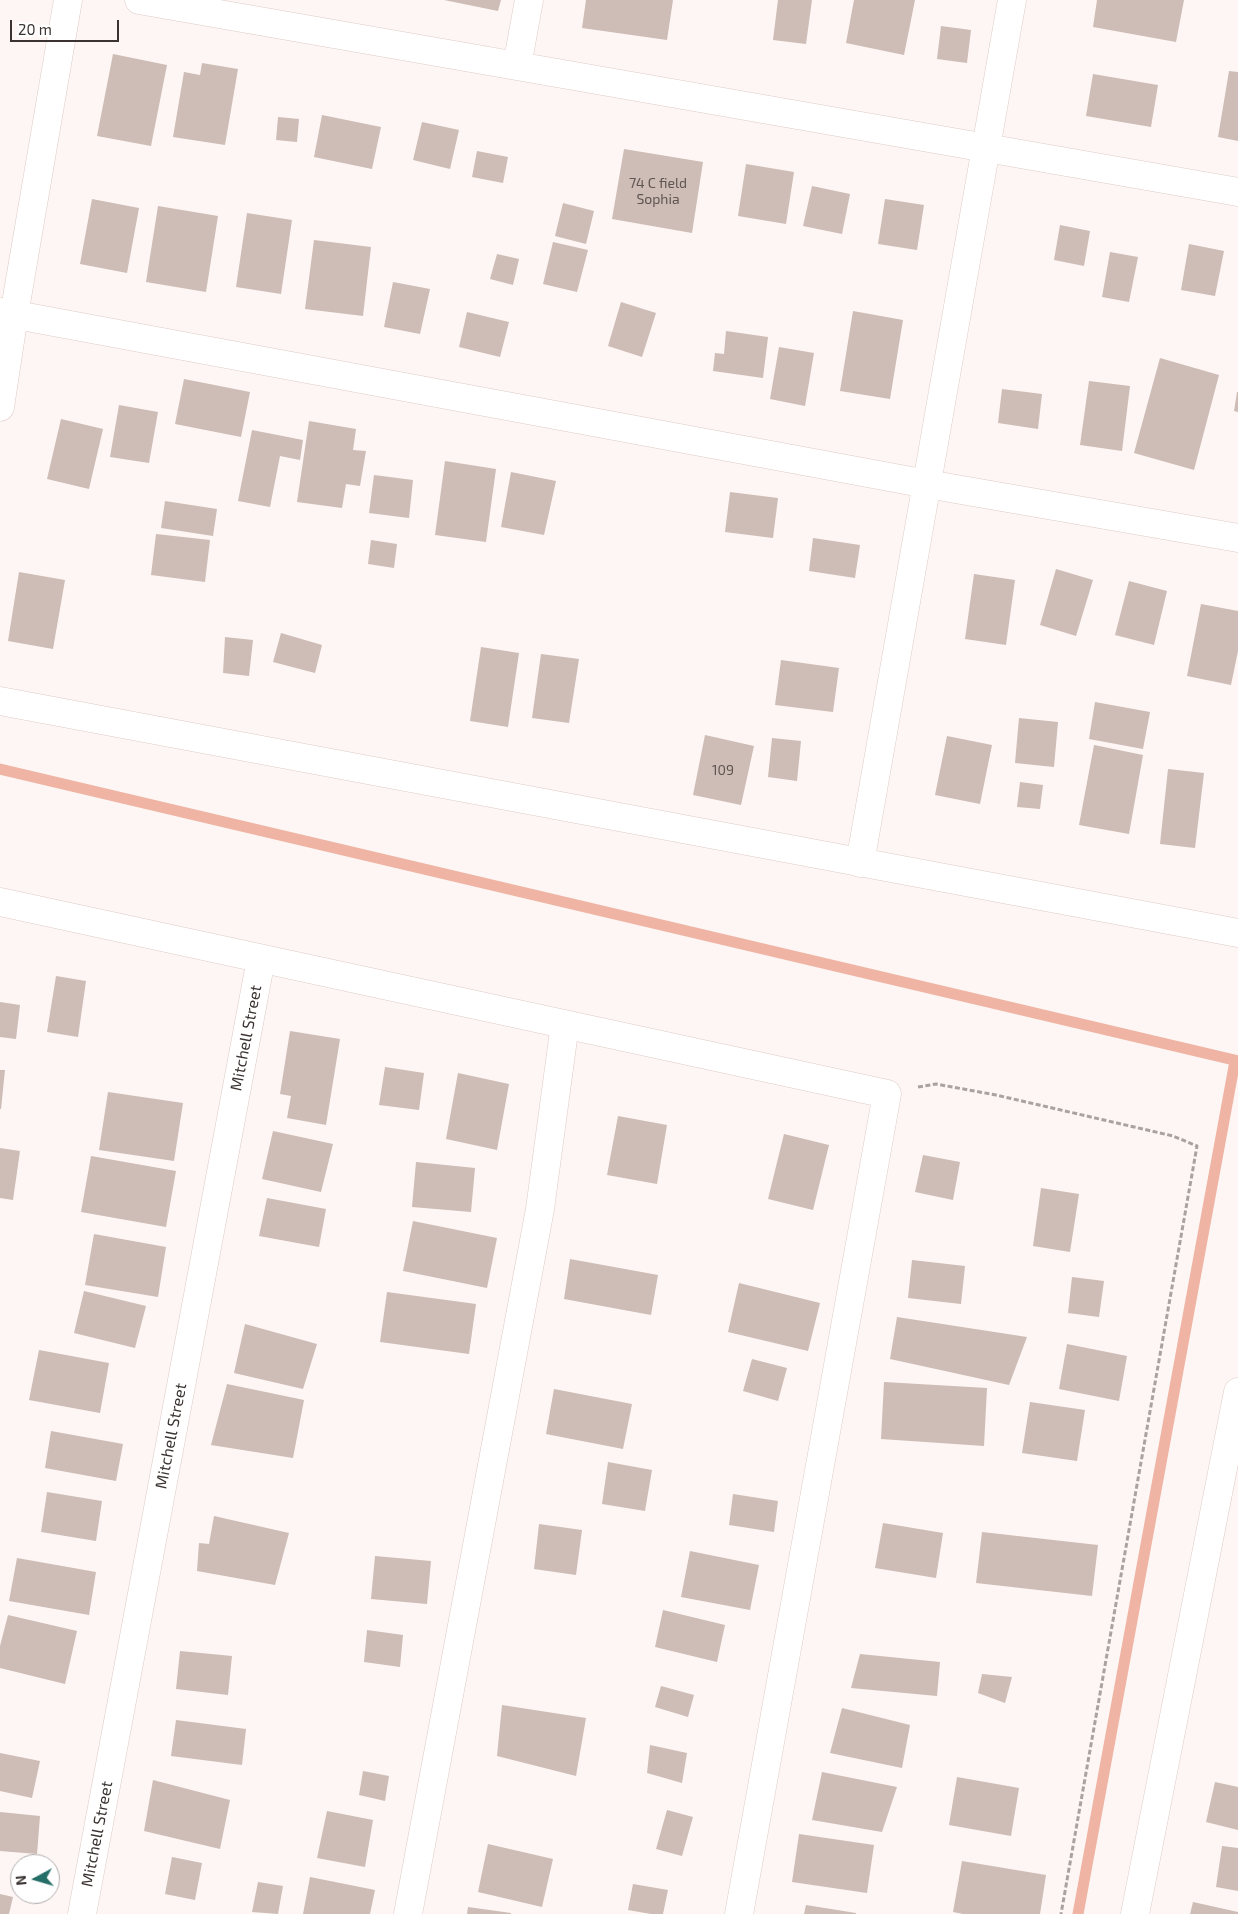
<!DOCTYPE html>
<html>
<head>
<meta charset="utf-8">
<style>
  body { margin:0 }
  #map { position:relative; width:1238px; height:1914px; overflow:hidden; background:#fef6f4; font-family:"Exo 2",sans-serif }
  canvas { display:block }
  .north { position:absolute; left:10px; top:1854px; width:50px; height:50px; box-sizing:border-box; background:#fff; border:1px solid #b0adad; border-radius:50%; rotate:264deg; font-size:14px; font-weight:700; line-height:20px; text-align:center; color:#3a3331 }
  .north::after { content:''; display:block; margin:auto; width:18px; height:22px; background:#256e68; clip-path:polygon(50% 0,100% 100%,50% 72%,0 100%) }
  .scale { position:absolute; left:10px; top:20px; width:109px; height:22px; box-sizing:border-box; border:2px solid #3a3331; border-top:0; padding-left:6px; font-size:15px; line-height:18px; white-space:nowrap; color:#3a3331; -webkit-text-stroke:4px #fff; paint-order:stroke }
</style>
</head>
<body>
<div id="map">
<canvas width="1238" height="1914"></canvas>
<div class="north">N</div>
<div class="scale">20 m</div>
</div>
<script>
const context = document.querySelector('canvas').getContext('2d');
context.lineJoin = 'round';
function strokePath(path, color, width, dash) { context.strokeStyle = color; context.lineWidth = width; context.lineCap = dash ? 'butt' : 'round'; context.setLineDash(dash || []); context.stroke(path); }
function fill(path, color) { context.fillStyle = color; context.fill(path, 'evenodd'); }
function write(font, color, halo, rows, align = 'center') {
  context.font = font + ' "Exo 2",sans-serif'; context.lineWidth = 5; context.setLineDash([]); context.textBaseline = 'middle'; context.strokeStyle = halo; context.fillStyle = color; for (const [text, x, y, turn = 0] of rows) {
    context.save(); context.translate(x, y); context.rotate((+turn || 0) * Math.PI / 180); context.textAlign = isNaN(turn) ? turn : align; if (halo) context.strokeText(text, 0, 0); context.fillText(text, 0, 0); context.restore();
  }
}
strokePath(new Path2D(`
  M0,769L1238,1061
  M1078,1914L1235,1061`), '#efb4a3', 11);
fill(new Path2D(`
  M444,0H501L498,11Z
  M586,0H673L667,40L582,28Z
  M778,0H812L806,44L773,40Z
  M854,0H915L904,55L846,43Z
  M1097,0H1184L1176,42L1093,27Z
  M941,26L971,30L967,63L937,59Z
  M113,54L167,65L151,146L97,136Z
  M202,63L238,69L225,145L173,137L184,72L200,75Z
  M1229,71L1238,72V141L1218,137Z
  M1093,74L1158,85L1151,127L1086,116Z
  M322,115L381,127L372,169L314,157Z
  M278,117L299,119L297,142L276,140Z
  M422,122L459,130L450,169L413,160Z
  M624,149L703,162L692,233L612,219Z
  M477,151L508,157L503,183L472,177Z
  M746,164L794,172L786,224L738,216Z
  M812,186L850,194L842,234L803,226Z
  M92,199L139,208L127,273L80,264Z
  M885,199L924,205L917,250L878,244Z
  M563,203L594,211L586,244L555,236Z
  M158,206L218,216L206,292L146,282Z
  M247,213L292,220L281,294L236,287Z
  M1060,225L1090,231L1084,266L1054,260Z
  M314,240L371,247L363,316L305,309Z
  M553,242L588,250L577,292L543,284Z
  M1189,244L1224,251L1215,296L1181,290Z
  M1110,252L1138,257L1129,302L1102,297Z
  M497,254L519,259L513,285L490,279Z
  M393,282L430,289L420,334L384,327Z
  M621,302L656,313L642,357L608,346Z
  M853,311L903,320L890,399L840,391Z
  M467,312L509,322L500,357L459,347Z
  M726,331L768,337L763,378L713,371L715,353L724,354Z
  M779,347L814,353L805,406L770,399Z
  M1160,358L1219,375L1194,470L1134,453Z
  M184,379L250,392L241,437L175,424Z
  M1089,381L1130,386L1122,451L1080,445Z
  M1002,389L1042,394L1038,429L998,423Z
  M1237,392H1238V412L1234,411Z
  M119,405L158,412L149,463L110,457Z
  M61,419L103,429L89,489L47,479Z
  M309,421L356,429L353,450L366,451L360,486L346,484L342,508L297,502Z
  M252,430L303,440L300,460L280,456L270,507L238,501Z
  M445,461L496,469L486,542L435,535Z
  M511,472L556,481L544,535L501,527Z
  M374,475L413,480L409,518L369,513Z
  M730,492L778,498L773,538L725,532Z
  M165,501L217,509L213,536L161,528Z
  M156,534L210,540L205,582L151,575Z
  M813,538L860,545L855,578L809,571Z
  M371,540L397,544L394,568L368,564Z
  M1056,569L1093,580L1076,636L1040,625Z
  M19,572L65,580L53,649L8,641Z
  M974,574L1015,580L1006,645L965,639Z
  M1129,581L1167,591L1154,645L1115,635Z
  M1201,604L1238,611V651L1231,685L1187,676Z
  M281,633L322,645L315,673L273,662Z
  M225,637L253,640L249,676L223,673Z
  M481,647L519,653L508,727L470,721Z
  M541,654L579,659L569,723L532,718Z
  M781,660L839,668L833,712L775,705Z
  M1095,702L1150,712L1143,749L1089,739Z
  M1019,718L1058,722L1054,767L1015,763Z
  M705,735L754,746L741,805L693,795Z
  M947,736L992,745L980,804L935,795Z
  M772,738L801,741L797,781L768,777Z
  M1094,745L1143,755L1129,834L1079,825Z
  M1168,769L1204,773L1195,848L1160,844Z
  M1020,782L1043,785L1040,809L1017,807Z
  M56,976L86,981L78,1037L47,1032Z
  M0,1002L20,1005L16,1039L0,1037Z
  M290,1031L340,1039L326,1125L287,1118L291,1096L280,1094Z
  M385,1067L424,1073L419,1110L379,1105Z
  M0,1070H5L1,1109H0Z
  M458,1073L509,1084L497,1150L446,1139Z
  M108,1092L183,1103L174,1161L99,1150Z
  M618,1116L667,1125L657,1184L607,1175Z
  M273,1131L333,1144L321,1192L262,1179Z
  M784,1134L829,1145L813,1210L768,1199Z
  M0,1148L20,1151L13,1200L0,1198Z
  M923,1155L960,1162L953,1200L915,1192Z
  M91,1156L176,1171L166,1227L81,1212Z
  M416,1162L475,1168L471,1212L412,1207Z
  M1041,1188L1079,1194L1070,1252L1033,1246Z
  M267,1198L326,1209L319,1247L259,1236Z
  M413,1221L497,1238L487,1288L403,1271Z
  M94,1234L166,1247L158,1297L85,1285Z
  M570,1259L658,1275L651,1315L564,1299Z
  M912,1260L965,1266L961,1304L908,1298Z
  M1072,1277L1104,1281L1099,1317L1068,1313Z
  M739,1283L820,1303L808,1351L728,1332Z
  M84,1291L146,1306L135,1348L74,1333Z
  M387,1292L476,1304L469,1354L380,1342Z
  M897,1317L1027,1337L1009,1385L890,1359Z
  M245,1324L317,1344L303,1389L234,1373Z
  M1067,1344L1127,1356L1119,1401L1059,1389Z
  M39,1350L109,1363L100,1413L29,1400Z
  M752,1359L787,1368L778,1401L743,1391Z
  M884,1382L987,1388L984,1446L881,1439Z
  M227,1384L304,1400L293,1458L211,1445Z
  M554,1389L632,1404L623,1449L546,1434Z
  M1030,1402L1085,1410L1077,1461L1022,1453Z
  M51,1431L123,1444L116,1481L45,1468Z
  M608,1462L652,1470L645,1511L602,1504Z
  M47,1492L102,1501L96,1541L41,1532Z
  M733,1494L778,1501L774,1532L729,1525Z
  M214,1516L289,1533L275,1585L197,1571L199,1543L209,1544Z
  M883,1523L943,1533L936,1578L875,1568Z
  M539,1524L582,1530L576,1575L534,1569Z
  M982,1532L1098,1545L1092,1596L976,1583Z
  M690,1551L759,1565L750,1610L681,1597Z
  M375,1556L431,1561L427,1604L371,1599Z
  M17,1558L96,1572L89,1615L9,1601Z
  M663,1610L725,1625L717,1662L655,1647Z
  M8,1615L77,1631L65,1684L0,1668V1646Z
  M367,1630L403,1635L400,1667L364,1662Z
  M180,1651L232,1656L228,1695L176,1689Z
  M860,1654L940,1662L937,1696L851,1688Z
  M982,1674L1012,1677L1005,1703L978,1693Z
  M661,1686L694,1695L688,1717L655,1707Z
  M502,1705L586,1718L576,1776L497,1756Z
  M842,1708L910,1725L902,1768L830,1753Z
  M176,1720L246,1729L242,1765L171,1756Z
  M650,1745L687,1753L682,1783L647,1773Z
  M0,1753L40,1761L32,1798L0,1791Z
  M363,1771L389,1776L385,1801L359,1795Z
  M822,1772L897,1787L882,1832L812,1820Z
  M957,1777L1019,1788L1011,1836L949,1825Z
  M153,1780L230,1800L220,1849L144,1831Z
  M1215,1782L1238,1787V1830L1206,1822Z
  M667,1810L693,1817L682,1856L656,1849Z
  M327,1811L373,1820L365,1867L317,1858Z
  M0,1812L40,1816L37,1854L0,1851Z
  M799,1834L874,1845L867,1893L792,1882Z
  M488,1844L553,1859L542,1907L478,1892Z
  M1222,1846L1238,1848V1891L1216,1887Z
  M172,1857L202,1863L195,1900L165,1894Z
  M962,1861L1046,1875L1040,1914H963L953,1912Z
  M310,1877L375,1890L370,1914H303Z
  M258,1882L283,1886L278,1914L252,1912Z
  M633,1884L668,1890L663,1914H651L628,1910Z
  M0,1894L13,1897L9,1914H0Z
  M1193,1902L1238,1912V1914H1190Z
  M806,1905L856,1913V1914H804Z
  M468,1907L511,1913V1914H467Z`), '#cebcb6');
const minor = new Path2D(`
  M139,0L1238,192
  M517,66L529,0
  M0,312L927,484L1238,538
  M0,407L14,315L68,0
  M0,701L1238,933
  M860,863L1012,0
  M0,902L887,1094L739,1914
  M82,1914L261,959
  M408,1914L540,1209L565,1024
  M1135,1914L1238,1392`);
strokePath(minor, '#decbc5', 29);
strokePath(new Path2D(`
  M918,1087L936,1084L996,1095L1173,1136L1197,1146L1061,1914`), '#aaa2a0', 3, [5, 2.5]);
strokePath(minor, '#fff', 28);
write('14px', '#5f5552', null, [
  ["74 C field",658,183],
  ["Sophia",658,199],
  ["109",723,770]
]);
write('16px', '#3a3331', '#fff', [
  ["Mitchell Street",246,1038,-79],
  ["Mitchell Street",171,1436,-79],
  ["Mitchell Street",97,1834,-79]
]);
</script>
</body>
</html>
